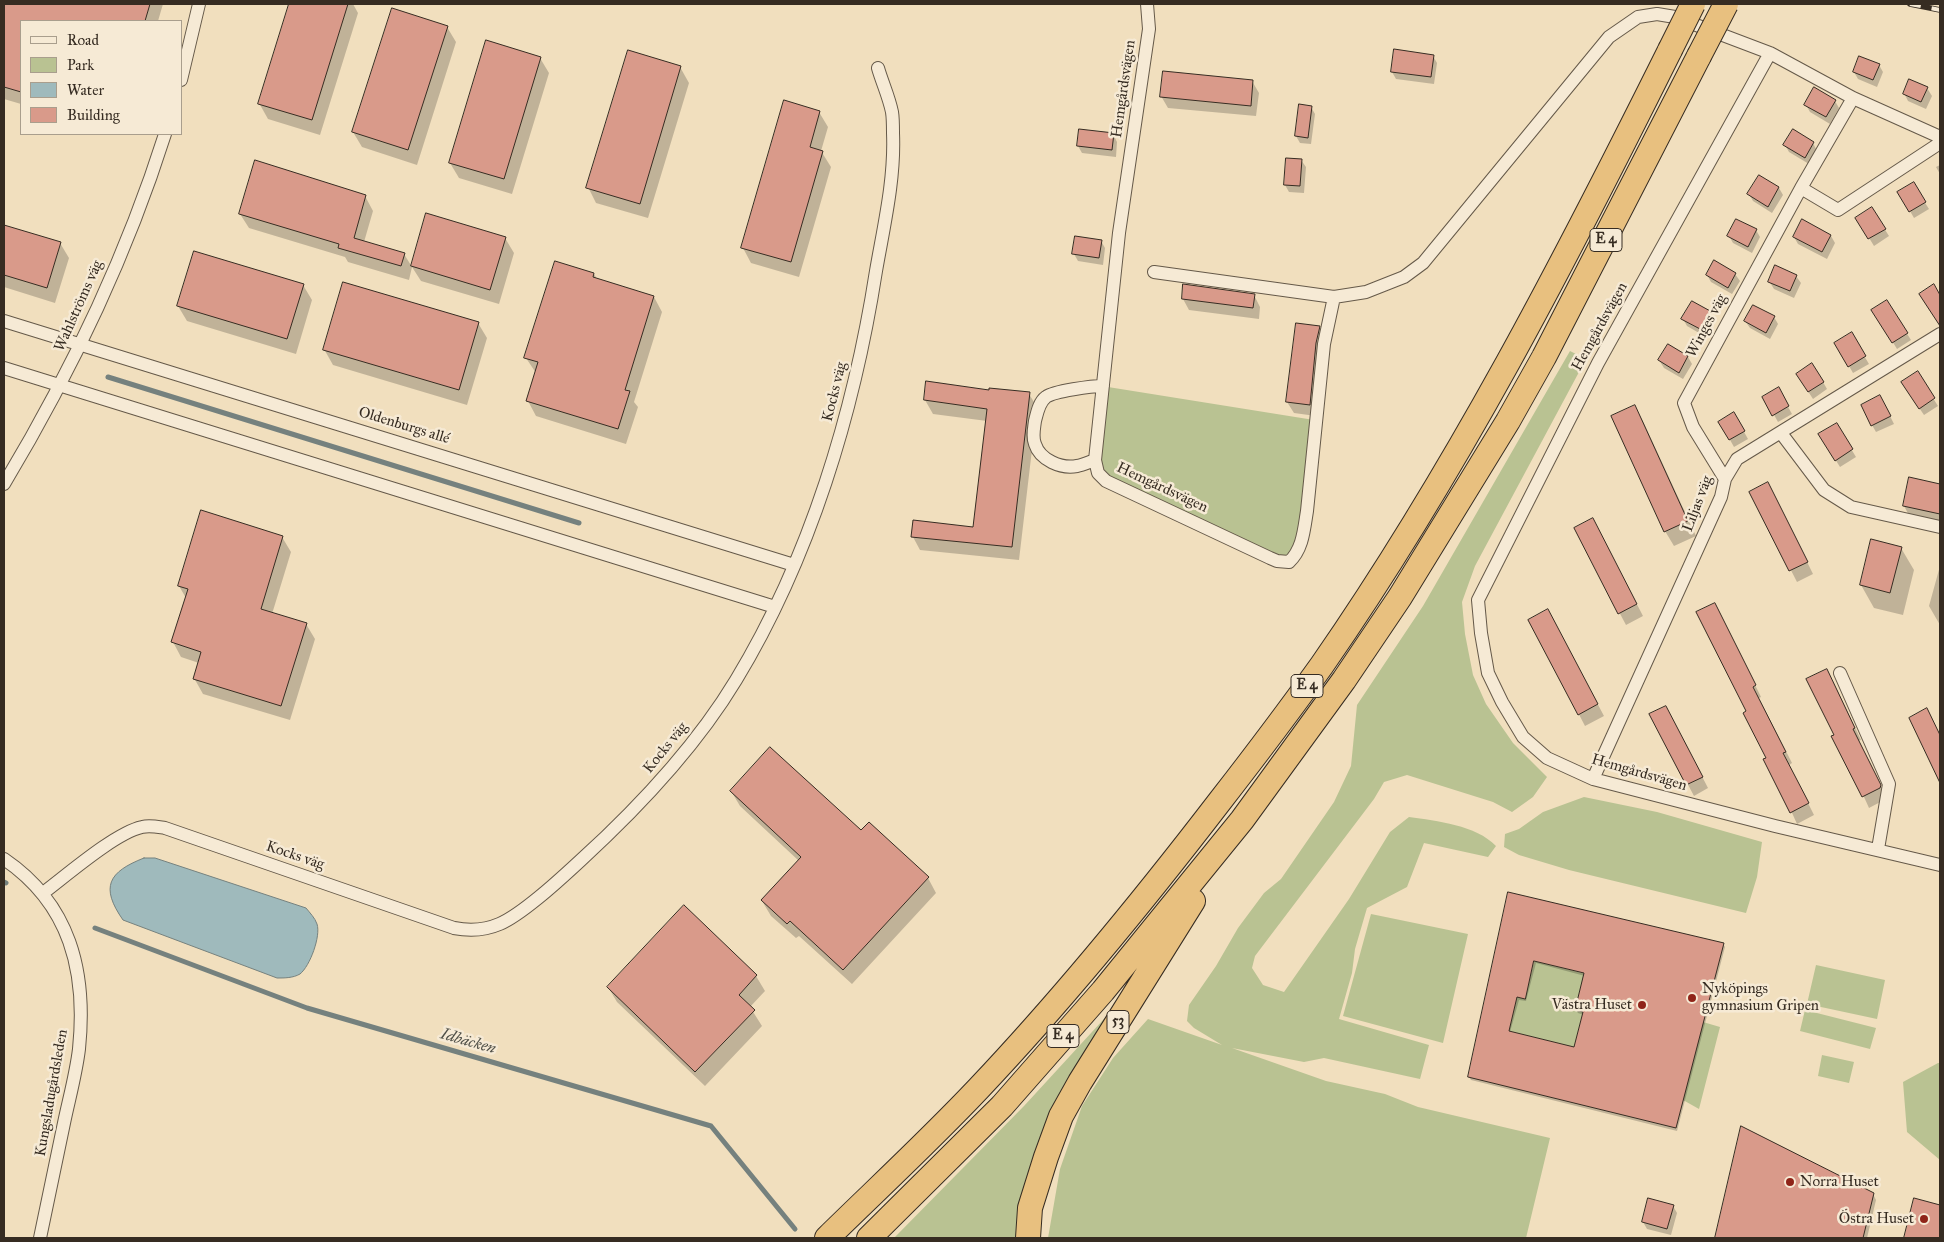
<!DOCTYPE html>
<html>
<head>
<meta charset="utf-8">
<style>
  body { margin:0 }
  #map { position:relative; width:1944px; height:1242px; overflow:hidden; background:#f1dfbe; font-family:"IM FELL Great Primer",serif }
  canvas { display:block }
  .frame { position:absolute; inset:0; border:5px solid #362c22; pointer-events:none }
  .legend { position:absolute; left:20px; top:20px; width:162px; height:115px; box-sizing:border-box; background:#f6ead5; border:1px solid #a99e8d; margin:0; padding:6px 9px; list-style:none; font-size:15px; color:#362c22 }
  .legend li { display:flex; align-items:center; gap:10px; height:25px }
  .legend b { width:25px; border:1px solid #a99e8d }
</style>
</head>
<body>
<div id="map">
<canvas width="1944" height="1242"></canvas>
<div class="frame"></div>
<ul class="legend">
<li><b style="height:6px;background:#f6ead5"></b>Road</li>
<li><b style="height:14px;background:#b9c292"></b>Park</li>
<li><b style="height:14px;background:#9fbabc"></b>Water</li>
<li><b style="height:14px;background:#d99a8a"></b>Building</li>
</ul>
</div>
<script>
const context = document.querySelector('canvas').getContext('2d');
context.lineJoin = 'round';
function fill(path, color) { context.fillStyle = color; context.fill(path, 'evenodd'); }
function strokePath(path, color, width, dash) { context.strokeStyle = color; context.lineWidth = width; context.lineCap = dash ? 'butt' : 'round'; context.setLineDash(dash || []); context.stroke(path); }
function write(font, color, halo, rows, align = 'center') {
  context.font = font + ' "IM FELL Great Primer",serif'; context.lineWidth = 5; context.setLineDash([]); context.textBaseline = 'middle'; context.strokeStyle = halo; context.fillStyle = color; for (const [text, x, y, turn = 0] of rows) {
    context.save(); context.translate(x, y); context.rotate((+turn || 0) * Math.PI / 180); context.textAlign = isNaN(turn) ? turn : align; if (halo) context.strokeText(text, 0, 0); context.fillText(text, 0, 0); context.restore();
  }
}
fill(new Path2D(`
  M1570,351L1586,359L1475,566L1462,602L1465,634L1473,675L1486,704L1513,743L1547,777L1533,797L1512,812L1493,802L1407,775L1384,782L1374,799L1255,956L1252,968L1263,985L1284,992L1349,899L1390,832L1409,817C1437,821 1476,825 1496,846L1488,857L1424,843L1407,887L1367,908L1355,949L1352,973L1339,1019L1429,1045L1420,1079L1324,1058L1304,1062L1232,1048L1326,1081L1385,1094L1418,1107L1550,1138L1526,1238H1048L1060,1169L1082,1106L1113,1058L1148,1019L1222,1045L1194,1028L1187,1021L1189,1005L1216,966L1238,928L1264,893L1281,879L1334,802L1351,766L1357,705L1423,606Z
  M1108,387L1314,420L1304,515L1293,553L1284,559L1110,479L1100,466Z
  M1584,797L1657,812L1762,842L1757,877L1746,913L1569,870L1519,855L1504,847L1505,834L1519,829L1543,812Z
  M1371,914L1468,934L1443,1043L1343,1016Z
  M1534,961L1594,976L1582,983L1575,1010L1583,1012L1574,1047L1509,1031L1517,997L1525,999Z
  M1816,965L1885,980L1877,1019L1807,1004Z
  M1114,1008L1022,1238H894L1024,1106Z
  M1805,1010L1876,1028L1870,1049L1800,1031Z
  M1703,1022L1720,1027L1699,1109L1683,1100Z
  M1822,1055L1854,1062L1849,1083L1818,1076Z
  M1938,1063H1940V1160L1907,1132L1903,1082Z`), '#b9c292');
const water = new Path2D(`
  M144,858H155L306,908C310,913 315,918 317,924C321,936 310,966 300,974C293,978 285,978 277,978L123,920C100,887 108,872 144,858Z`);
fill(water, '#9fbabc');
strokePath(water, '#75817e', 1);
fill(new Path2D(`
  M4,4H163L158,21H21V104L4,99Z
  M290,4H353L358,13L320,135L268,119L259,103Z
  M447,27L456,42L417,165L362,147L353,132Z
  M1433,56L1437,63L1434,84L1396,79L1392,72Z
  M540,58L549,73L512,194L459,178L450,163Z
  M1879,65L1883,72L1877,87L1858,79L1854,72Z
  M680,67L689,83L648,218L596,203L588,187Z
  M1910,80L1927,88L1932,96L1926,109L1908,101L1904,93Z
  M1252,81L1259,93L1256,116L1168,108L1161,96Z
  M1835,101L1839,108L1830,124L1810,112L1806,105Z
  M1311,107L1315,114L1311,144L1300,143L1296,136Z
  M819,112L828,127L821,151L831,167L799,277L751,263L743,248Z
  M1113,134L1117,142L1116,157L1082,153L1078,146Z
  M1813,143L1817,151L1809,164L1789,152L1785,145Z
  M1301,160L1306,167L1304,193L1289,192L1285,185Z
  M1940,165V174L1936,167Z
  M1759,177L1779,188L1783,195L1772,213L1753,201L1749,194Z
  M1913,184L1929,209L1914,218L1899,192Z
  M365,196L373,211L364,242L404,254L412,267L427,215L505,238L514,253L499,304L421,281L412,267L409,280L348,262L345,257L249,228L240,214Z
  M1872,209L1889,236L1874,246L1857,218Z
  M4,226L60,243L69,258L55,303L4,287Z
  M1756,230L1760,237L1752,253L1733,243L1729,236Z
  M1831,236L1835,243L1827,259L1798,244L1794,237Z
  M1101,241L1105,248L1103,265L1078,261L1074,254Z
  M594,274L597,279L654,297L662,312L634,402L638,407L626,444L536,416L528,401L536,373L526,358Z
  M1735,274L1740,281L1732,294L1711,282L1707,275Z
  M1796,276L1801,283L1794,298L1774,289L1769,281Z
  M303,285L312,300L296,354L187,321L178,306Z
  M1254,295L1260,307L1259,319L1189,310L1183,299Z
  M1887,302L1911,340L1897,349L1873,310Z
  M1692,303L1711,313L1716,321L1706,337L1687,326L1683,319Z
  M1774,317L1778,324L1770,339L1750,328L1745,321Z
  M478,323L487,338L467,405L333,365L324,349Z
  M1297,325L1319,327L1325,338L1316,416L1294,413L1287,402Z
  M1851,334L1869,364L1853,373L1836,343Z
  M1668,346L1688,357L1692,364L1683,379L1664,368L1659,360Z
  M1917,373L1938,406L1924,415L1907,390Z
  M1802,382H1823L1827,389L1813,399Z
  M1778,389L1792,414L1778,422L1764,397Z
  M990,392L1029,394L1037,407L1019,560L920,550L913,537L974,528L987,421L933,414L925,400Z
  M1884,404L1894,424L1876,432L1872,425Z
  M1634,406L1643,421L1696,536L1674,546L1665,531Z
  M1734,414L1748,439L1734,447L1720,422Z
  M1836,424L1856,457L1840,467L1820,435Z
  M1910,478L1940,485V524L1910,517L1904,506Z
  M1751,492L1774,495L1813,574L1797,582Z
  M1575,529L1599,531L1643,616L1626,625Z
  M282,537L291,552L272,614L306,624L315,639L290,720L203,694L194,678L199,663L181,657L173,642L186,598L179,586Z
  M1901,548L1914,570L1903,615L1874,608L1861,585Z
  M1940,566V625L1929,606Z
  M1721,616L1761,697L1759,698L1792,763L1789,765L1814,815L1797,824L1747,712Z
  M1530,620L1554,622L1604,716L1585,726Z
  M1833,681L1861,740L1858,741L1886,797V799L1869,808L1836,735Z
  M1651,715L1672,718L1708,788L1694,796Z
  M731,791L861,832L928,878L936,893L852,984L799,936L796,938L771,916L762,901L799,861L740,806Z
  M1509,894L1723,944L1725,947L1677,1131L1471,1080L1469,1077ZM1536,963L1585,976L1576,1010L1578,1013L1584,1015L1575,1049L1510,1032L1519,1000L1526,1001Z
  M685,907L756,976L765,991L750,1007L762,1026L705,1086L617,1002L608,987Z
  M1742,1128L1873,1194L1876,1200L1867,1238H1717Z
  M1914,1200L1940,1206V1238H1905Z
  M1673,1206L1677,1213L1671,1235L1647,1229L1643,1222Z`), '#0003');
strokePath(new Path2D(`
  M108,377L579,523
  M4,882L6,883
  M95,928L307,1008L711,1126L795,1229`), '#75817e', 5);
const building = new Path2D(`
  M4,4H150L145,21H21V92L4,87Z
  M289,4H348L312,120L258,104Z
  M392,8L448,26L408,150L352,132Z
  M486,40L541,57L504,179L449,163Z
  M1394,49L1434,55L1431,77L1391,72Z
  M628,50L681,66L640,204L586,188Z
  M1859,56L1880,64L1873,80L1853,72Z
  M1163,71L1253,80L1251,106L1160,97Z
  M1909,79L1928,87L1921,102L1903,94Z
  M1814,87L1836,100L1826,117L1804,105Z
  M784,100L820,111L810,147L823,151L791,262L741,248Z
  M1299,104L1312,106L1308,138L1295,136Z
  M1079,129L1114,133L1112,150L1077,146Z
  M1793,129L1814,142L1805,158L1783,145Z
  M1286,158L1302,159L1300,186L1284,185Z
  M255,160L366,195L354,238L405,253L401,266L338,248L339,244L239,214Z
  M1759,175L1779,187L1768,207L1747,194Z
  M1914,182L1926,202L1909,212L1897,192Z
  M1872,207L1886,229L1868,239L1855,218Z
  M426,213L506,237L490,290L411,266Z
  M1736,219L1757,229L1748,247L1727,236Z
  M1802,219L1831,235L1822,252L1793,237Z
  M4,225L61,242L47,288L4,275Z
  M1075,236L1102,240L1099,258L1072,254Z
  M194,251L304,284L287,339L177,306Z
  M1714,260L1736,273L1728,288L1706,275Z
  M555,261L594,273L593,277L654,296L625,390L630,391L618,429L526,401L538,362L524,358Z
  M1775,265L1797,275L1790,291L1768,282Z
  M343,282L479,322L459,390L323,350Z
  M1183,284L1255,294L1253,308L1182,299Z
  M1934,284L1940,295V326L1919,294Z
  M1887,300L1908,333L1892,343L1871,310Z
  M1692,301L1712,312L1702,330L1681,319Z
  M1753,305L1775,316L1766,333L1744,321Z
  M1296,323L1320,326L1316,343L1310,405L1286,402Z
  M1852,332L1866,356L1848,367L1834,343Z
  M1668,344L1688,356L1679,373L1658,360Z
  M1812,363L1824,382L1808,392L1796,374Z
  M1918,371L1935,398L1919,409L1901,382Z
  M926,381L989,390V388L1030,392L1012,547L911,537L913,520L973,527L987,409L924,400Z
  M1779,387L1789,406L1772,416L1762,397Z
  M1880,395L1891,416L1871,426L1861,405Z
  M1635,405L1688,521L1664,532L1611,416Z
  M1734,412L1745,431L1729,440L1718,422Z
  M1837,423L1853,449L1835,461L1818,434Z
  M1909,477L1940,484V514L1903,506Z
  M1768,482L1808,562L1789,571L1749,492Z
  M201,510L283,536L261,609L307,623L281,706L193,679L201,652L171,642L188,589L178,586Z
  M1593,518L1637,604L1618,614L1574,528Z
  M1871,539L1902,547L1890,593L1860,585Z
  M1715,603L1756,685L1753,687L1786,752L1783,753L1809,803L1790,813L1763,759L1766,758L1743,713L1746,711L1696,612Z
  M1548,609L1598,704L1578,715L1528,620Z
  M1827,669L1855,728L1853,729L1881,785L1880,788L1862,797L1831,736L1834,735L1806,679Z
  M1666,706L1703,777L1686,785L1649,714Z
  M1927,708L1940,735V783L1909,718Z
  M770,747L861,830L869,822L929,877L843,970L790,921L787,924L761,900L801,857L730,791Z
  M1508,892L1724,943L1676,1128L1468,1077ZM1534,961L1584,973L1575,1010L1583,1012L1574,1047L1509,1031L1517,997L1525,999Z
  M684,905L757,975L739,995L755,1010L695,1072L607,987Z
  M1741,1126L1874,1193L1863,1238H1715Z
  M1648,1198L1674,1205L1667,1229L1642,1222Z
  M1914,1198L1940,1205V1238H1904Z`);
fill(building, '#d99a8a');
strokePath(building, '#362c22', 1);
const street = new Path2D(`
  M1147,4L1149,29L1119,233L1095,460L1098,473L1106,481L1270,558L1277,561L1289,562C1303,549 1304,529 1307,511L1324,344L1334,297
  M1770,53L1598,363L1478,600L1481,633L1488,673L1502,702L1523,737L1547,758L1593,779L1775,826L1940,865
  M181,80L199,4
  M1801,188L1838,210L1940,143
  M1154,272L1334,297L1366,292L1404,277L1423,263L1609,37L1638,17L1657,14L1675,17L1770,53L1853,98L1940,137
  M4,321L794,565
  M4,368L775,607
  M1781,433L1824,490L1851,507L1940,527
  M1095,460C1089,462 1083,465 1077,466C1061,469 1040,460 1035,444C1032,437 1034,429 1035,421C1037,413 1039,402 1046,397C1054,391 1092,386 1103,386
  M1725,479L1693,427L1684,403L1801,188L1853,98
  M4,484C70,374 126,257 165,134
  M1840,673L1889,784L1878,849
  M1593,779L1721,497L1725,479L1737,459L1940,334
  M4,859C70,904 87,971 79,1049C76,1074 69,1099 64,1123C56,1162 48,1200 40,1238
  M43,893C67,875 115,833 142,827C150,825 158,827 165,828L454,928C491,935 511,920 538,898C553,886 567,873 581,860C639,807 695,748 736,680C810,558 854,412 876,271C884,225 895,179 893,133C893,126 893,118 892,112C889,97 882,82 878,68`);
const highway = new Path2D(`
  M827,1238C878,1188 930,1140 979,1088C1065,997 1144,900 1220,801C1255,756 1289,711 1322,665C1456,472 1565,261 1670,50
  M869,1238L1002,1106L1103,991L1242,820L1344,680L1400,597L1508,421L1544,357L1699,56
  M1028,1238L1030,1208L1046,1157L1061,1116L1080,1082L1193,901`);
strokePath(street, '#655949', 14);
strokePath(highway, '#362c22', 26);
strokePath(street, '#f6ead5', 12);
strokePath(highway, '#e8c07f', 24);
const rail = new Path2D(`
  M1910,4L1940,10`);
strokePath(rail, '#362c22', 5.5);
strokePath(rail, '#f6ead5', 4, [11]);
const highwayBridge = new Path2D(`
  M1670,50L1693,4
  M1699,56L1726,4`);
strokePath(highwayBridge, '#362c22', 26, []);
strokePath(highwayBridge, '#e8c07f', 24);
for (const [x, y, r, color] of [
  [1692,998,5,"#8f2418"],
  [1642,1005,5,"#8f2418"],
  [1790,1182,5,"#8f2418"],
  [1924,1219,5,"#8f2418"]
]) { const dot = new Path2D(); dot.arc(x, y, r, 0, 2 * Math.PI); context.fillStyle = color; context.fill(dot); strokePath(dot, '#f6ead5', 2); }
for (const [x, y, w] of [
  [1606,240,32],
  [1307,686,32],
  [1118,1022,22],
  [1063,1036,32]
]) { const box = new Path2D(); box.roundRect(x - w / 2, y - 11.5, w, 23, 4); context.fillStyle = '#f6ead5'; context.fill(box); strokePath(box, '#362c22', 1); }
write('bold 14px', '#362c22', null, [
  ["E 4",1606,240],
  ["E 4",1307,686],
  ["53",1118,1022],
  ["E 4",1063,1036]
]);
write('15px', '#362c22', '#f6ead5', [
  ["Hemgårdsvägen",1124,89,-82],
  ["Wahlströms väg",79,306,-66],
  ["Winges väg",1707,326,-62],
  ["Hemgårdsvägen",1600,327,-61],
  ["Kocks väg",835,392,-76],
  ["Oldenburgs allé",404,426,17],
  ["Hemgårdsvägen",1162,488,25],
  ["Liljas väg",1698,504,-69],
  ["Kocks väg",666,748,-51],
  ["Hemgårdsvägen",1639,773,16],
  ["Kocks väg",295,856,19],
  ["Kungsladugårdsleden",52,1093,-80]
]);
write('15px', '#362c22', '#f6ead5', [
  ["Nyköpings",1702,989],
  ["gymnasium Gripen",1702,1006],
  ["Västra Huset",1632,1005,"right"],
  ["Norra Huset",1800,1182],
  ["Östra Huset",1914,1219,"right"]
], 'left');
write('italic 16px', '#505048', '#f6ead5', [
  ["Idbäcken",468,1042,16]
]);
</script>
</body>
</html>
